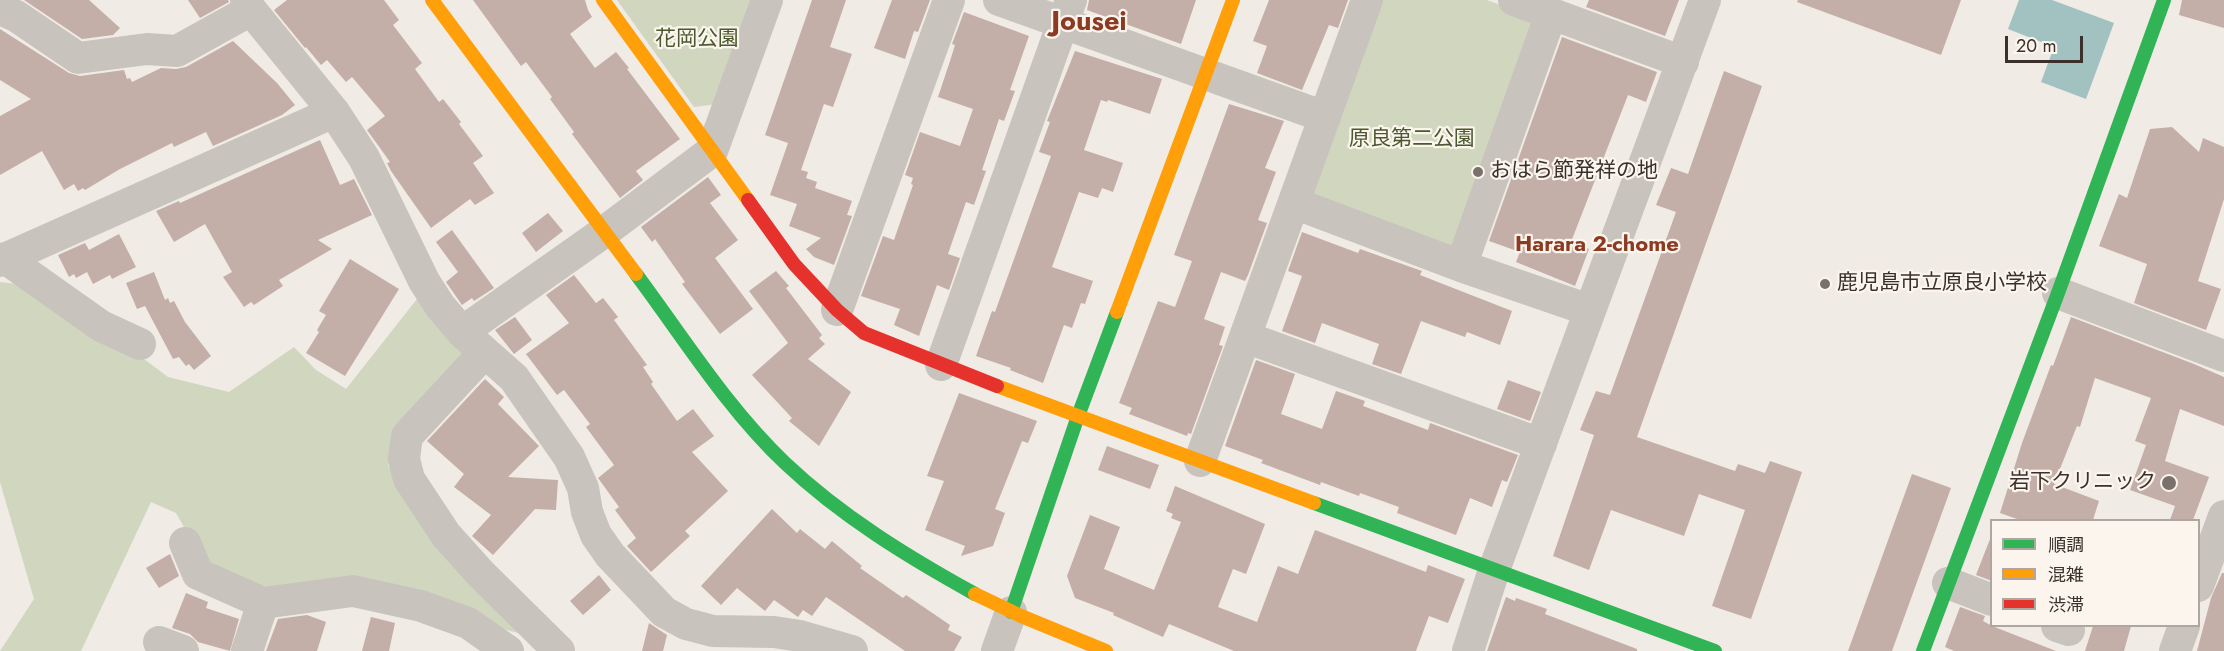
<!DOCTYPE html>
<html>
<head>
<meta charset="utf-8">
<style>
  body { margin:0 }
  #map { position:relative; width:2224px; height:651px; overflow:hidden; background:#f0ebe5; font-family:Jost,"Noto Sans JP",sans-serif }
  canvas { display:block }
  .legend { position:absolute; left:1990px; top:519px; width:210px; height:108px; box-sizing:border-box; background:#fbf5ee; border:2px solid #aea6a0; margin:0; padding:8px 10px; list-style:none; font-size:18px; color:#3b302b }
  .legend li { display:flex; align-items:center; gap:12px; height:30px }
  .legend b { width:30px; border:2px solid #aea6a0 }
  .scale { position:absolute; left:2005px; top:36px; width:78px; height:27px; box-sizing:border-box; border:3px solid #3b302b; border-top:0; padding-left:8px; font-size:18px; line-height:21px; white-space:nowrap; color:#3b302b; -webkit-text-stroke:4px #fbf5ee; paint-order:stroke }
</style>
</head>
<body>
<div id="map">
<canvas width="2224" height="651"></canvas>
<ul class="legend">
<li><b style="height:8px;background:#30b455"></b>順調</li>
<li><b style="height:8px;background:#ff9f0a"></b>混雑</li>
<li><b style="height:8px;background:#e5322d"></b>渋滞</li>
</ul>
<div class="scale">20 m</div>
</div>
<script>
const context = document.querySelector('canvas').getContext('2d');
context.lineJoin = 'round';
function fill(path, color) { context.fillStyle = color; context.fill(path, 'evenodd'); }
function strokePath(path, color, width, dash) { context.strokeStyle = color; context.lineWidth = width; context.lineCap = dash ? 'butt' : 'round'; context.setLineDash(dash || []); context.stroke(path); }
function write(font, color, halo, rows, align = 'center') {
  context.font = font + ' Jost,"Noto Sans JP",sans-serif'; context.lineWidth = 4.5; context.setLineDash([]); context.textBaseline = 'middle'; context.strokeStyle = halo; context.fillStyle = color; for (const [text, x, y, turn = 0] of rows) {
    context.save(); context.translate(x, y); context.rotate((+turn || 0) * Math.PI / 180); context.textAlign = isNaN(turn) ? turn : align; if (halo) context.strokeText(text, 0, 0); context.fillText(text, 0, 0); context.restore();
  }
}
fill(new Path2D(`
  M617,0H754L717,104L694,107Z
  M1377,0H1487L1530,16L1539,28L1462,242L1449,251L1307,191Z
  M0,282L18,284L55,310L144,359L168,377L229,392L294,347L316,370L346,389L417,299L472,354L403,433L388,465L431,539L530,636L487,625L406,594L262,597L207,568L176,513L151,502L81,651H0L34,599L0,482Z`), '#d1d6bf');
fill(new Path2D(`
  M2019,0H2052L2114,23L2086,99L2041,82L2054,47L2008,29Z`), '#a1c2c1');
fill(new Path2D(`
  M24,0H89L120,28L113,35L82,39Z
  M188,0H228L229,2L200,18Z
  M287,0H384L399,20L393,25L422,63L415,69L439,102L443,99L461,122L459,124L483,156L473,163L494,193L475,205L470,199L431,228L391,171L387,163L390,162L367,130L385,116L352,77L346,82L327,60L321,65L306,47L305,48L274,10Z
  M473,0H585L588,10L592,17L570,34L595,68L616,52L629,68L627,69L680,139L636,171L643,180L620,198L572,134L574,132L550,99L552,97L526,62L521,66Z
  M812,0H846L830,47L852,54L833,107L824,104L801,170L808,172L806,178L817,182L815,188L852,201L847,215L852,216L834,265L814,257L806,249L821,238L789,226L797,204L770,195L788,143L765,135Z
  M892,0H930L918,32L914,31L905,59L874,48Z
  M1089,0H1196L1181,44L1087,10Z
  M1269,0H1348L1338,28L1329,25L1302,90L1257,73L1267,46L1253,41Z
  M1589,0H1679L1665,36L1586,7Z
  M1798,0H1961L1941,55L1797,2Z
  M2182,0H2224V28L2179,15Z
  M964,12L1029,36L1010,90L1015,91L1004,121L999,119L982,170L986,171L974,205L966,202L948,254L960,258L949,290L937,285L919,336L894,325L900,309L861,296L883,236L894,240L913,185L911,184L913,178L905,175L920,132L960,146L973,109L938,97L950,61L955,45L952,44Z
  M0,29L69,73L80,76L124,70L127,79L130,78L132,82L161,68L176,69L186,67L233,41L277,83L295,105L282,115L213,146L206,132L174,147L172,143L120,169L85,190L83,188L78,191L74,184L64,190L42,151L0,175V116L31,99L0,80Z
  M1562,37L1657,72L1646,102L1628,95L1571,242L1589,249L1575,286L1516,262L1520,252L1489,241Z
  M1075,51L1162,79L1150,114L1108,100L1107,102L1101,100L1084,150L1123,163L1113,192L1102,188L1098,198L1079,192L1052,267L1093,281L1085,304L1081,303L1072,328L1064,325L1043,383L1010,370L1011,368L976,356L992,311L995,312L1051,156L1039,152L1050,122L1047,121Z
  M1724,71L1762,86L1637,437L1735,471L1738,464L1765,473L1770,461L1802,472L1751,619L1712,606L1745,510L1699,494L1684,536L1611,510L1589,570L1553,556L1594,435L1580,430L1596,391L1610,395L1676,212L1656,205L1671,168L1688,174Z
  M1229,104L1284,121L1265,168L1276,172L1258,220L1267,223L1248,275L1245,281L1221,272L1204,319L1225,327L1219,345L1223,346L1191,434L1188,433L1187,436L1129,414L1132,408L1119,403L1158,301L1175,307L1192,261L1174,255Z
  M2172,127L2199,152L2203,138L2224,147V199L2198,281L2221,289L2206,330L2134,303L2147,264L2099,246L2119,194L2127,198L2150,129Z
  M320,140L340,185L354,179L372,215L318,240L332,249L279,280L283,286L254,305L251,302L244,307L223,277L232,272L205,224L174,242L156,211L179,201L180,203Z
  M708,177L721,195L710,203L738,240L715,258L753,309L720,334L682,284L685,282L655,239L652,242L641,227Z
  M548,213L563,231L536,252L522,233Z
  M452,230L494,288L474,301L472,298L462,305L446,282L458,272L436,242Z
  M1302,232L1358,253L1360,249L1422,271L1420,275L1512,311L1500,345L1467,332L1465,337L1421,321L1401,374L1372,364L1379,344L1322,323L1315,343L1282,331L1302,276L1288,271Z
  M119,234L136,267L112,279L110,275L93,284L87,272L76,278L74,274L69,277L58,255L85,243L89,250Z
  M350,259L399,289L345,376L306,353L319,332L317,330L326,315L319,311Z
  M776,271L789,286L786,288L822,335L819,338L825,344L808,359L851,392L819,446L789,421L792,418L752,375L788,343L749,291Z
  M154,272L165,300L168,298L170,303L174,301L185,322L211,356L194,370L189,364L186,366L179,357L173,359L145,306L137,309L126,283Z
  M574,275L596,303L603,298L618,317L614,320L647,365L643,367L653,382L651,384L677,421L693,409L714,436L692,452L728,491L685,531L690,536L651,572L627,546L636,538L615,510L619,507L598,478L614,465L586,427L590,424L564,390L557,395L526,354L569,323L546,295Z
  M515,317L532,340L514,354L495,330Z
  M2071,317L2194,364L2224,377V426L2180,409L2165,461L2209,477L2193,520H2170L2175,506L2130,490L2146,445L2135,441L2151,398L2095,378L2080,427L2077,426L2054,484L2099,501L2093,520H2020L2000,513L2022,443L2051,365L2053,366Z
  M1256,360L1295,374L1281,414L1322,429L1336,391L1365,401L1363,406L1428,430L1430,423L1518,455L1507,482L1502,480L1492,507L1470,498L1456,535L1397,513L1399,507L1360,493L1359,496L1321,482L1320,485L1261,463L1263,460L1225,446Z
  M485,379L504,397L498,404L539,446L508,477L558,480L556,510L535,509L493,555L472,536L491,515L454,487L464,474L427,441Z
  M1508,380L1541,392L1530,421L1497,409Z
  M959,393L1037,421L1028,443L1022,441L995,509L1005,513L993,546L961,556L965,546L925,530L944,481L927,476Z
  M1107,446L1159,465L1150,489L1098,470Z
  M1912,474L1951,488L1892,651H1848Z
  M1175,486L1265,524L1246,574L1233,569L1218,607L1257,622L1278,566L1298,574L1315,530L1426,572L1428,565L1465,579L1448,623L1429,616L1416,651H1234L1169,624L1163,637L1113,615L1114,613L1075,598L1067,576L1090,515L1120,527L1104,569L1154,590L1181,522L1171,518L1173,514L1166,511Z
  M772,509L797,533L800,529L825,549L832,541L862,566L860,568L903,598L906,595L950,625L948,630L962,637L954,651H905L826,597L812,616L803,610L798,617L774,600L765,611L737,588L721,605L701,586Z
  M1990,539L1992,540V581L1976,575Z
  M170,554L179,576L159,588L146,568Z
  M2222,573H2224V651H2197L2211,598Z
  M599,575L611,590L583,615L570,601Z
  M186,593L208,602L206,608L239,619L230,651L198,642L190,634L172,628Z
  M1506,597L1515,601L1516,598L1547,609L1545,614L1637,649V651H1487Z
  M1960,607L1985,616L1983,621L1992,626L2056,651H1954L1945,647Z
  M307,615L326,622L317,651H266L278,619Z
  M371,617L395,623L389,651H362Z
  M649,623L667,635L663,651H642Z
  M2093,626H2131L2124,651H2085Z`), '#c3afa7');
strokePath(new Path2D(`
  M246,0L251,10L334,112L364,158L424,281L440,306L462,332L514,378L569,457L583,488L587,512L596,535L610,555L664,612L686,624L713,631L774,632L800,636L852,651
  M999,0L1325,117
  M1514,0L1683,62
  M0,9L16,16L78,58L147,49L177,51L251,10
  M1294,203L1461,266L1589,310
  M5,258L101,326L140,344
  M0,261L334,112
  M1461,266L1551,14
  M2058,293L2224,356
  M837,310L949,0
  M462,332L604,232L712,151L767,0
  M1245,337L1541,444
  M484,353L407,436L404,459L409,479L446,535L481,574L559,651
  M941,365L1071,0
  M1200,461L1367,0
  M185,543L198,574L263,603L353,591L421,606L468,623L508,651
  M1948,583L1992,600
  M2198,586L2224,516
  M2057,626L2069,630
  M159,642L183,651
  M247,651L263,603
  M997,651L1011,612
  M1468,651L1494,570L1705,0
  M2175,651L2184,626`), '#c9c3be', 32);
strokePath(new Path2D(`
  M636,274C683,337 727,408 785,463C841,516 908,557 975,594
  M1314,503L1715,651
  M1011,612L1078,416L1117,312
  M1923,651L2058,293L2164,0`), '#30b455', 14);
strokePath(new Path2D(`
  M432,0L636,274
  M603,0L748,200
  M1117,312L1233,0
  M997,386L1314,503
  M975,594L1021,616L1106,651`), '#ff9f0a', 14);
strokePath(new Path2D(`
  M748,200L794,264L837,310L864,333L997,386`), '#e5322d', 14);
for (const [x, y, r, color] of [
  [1478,172,6,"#7a716c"],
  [1825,284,6,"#7a716c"],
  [2169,483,8,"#7a716c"]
]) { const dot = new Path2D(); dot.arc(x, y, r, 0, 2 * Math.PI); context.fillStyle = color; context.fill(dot); strokePath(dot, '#fbf5ee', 2); }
write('21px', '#4a5a2e', '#fbf5ee', [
  ["花岡公園",697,40],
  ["原良第二公園",1412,140]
]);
write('21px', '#3b302b', '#fbf5ee', [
  ["おはら節発祥の地",1490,172],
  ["鹿児島市立原良小学校",1837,284],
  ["岩下クリニック",2156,483,"right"]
], 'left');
write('bold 22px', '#8c3b22', '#fbf5ee', [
  ["Harara 2-chome",1597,246]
]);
write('bold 27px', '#8c3b22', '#fbf5ee', [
  ["Jousei",1089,23]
]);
</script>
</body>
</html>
